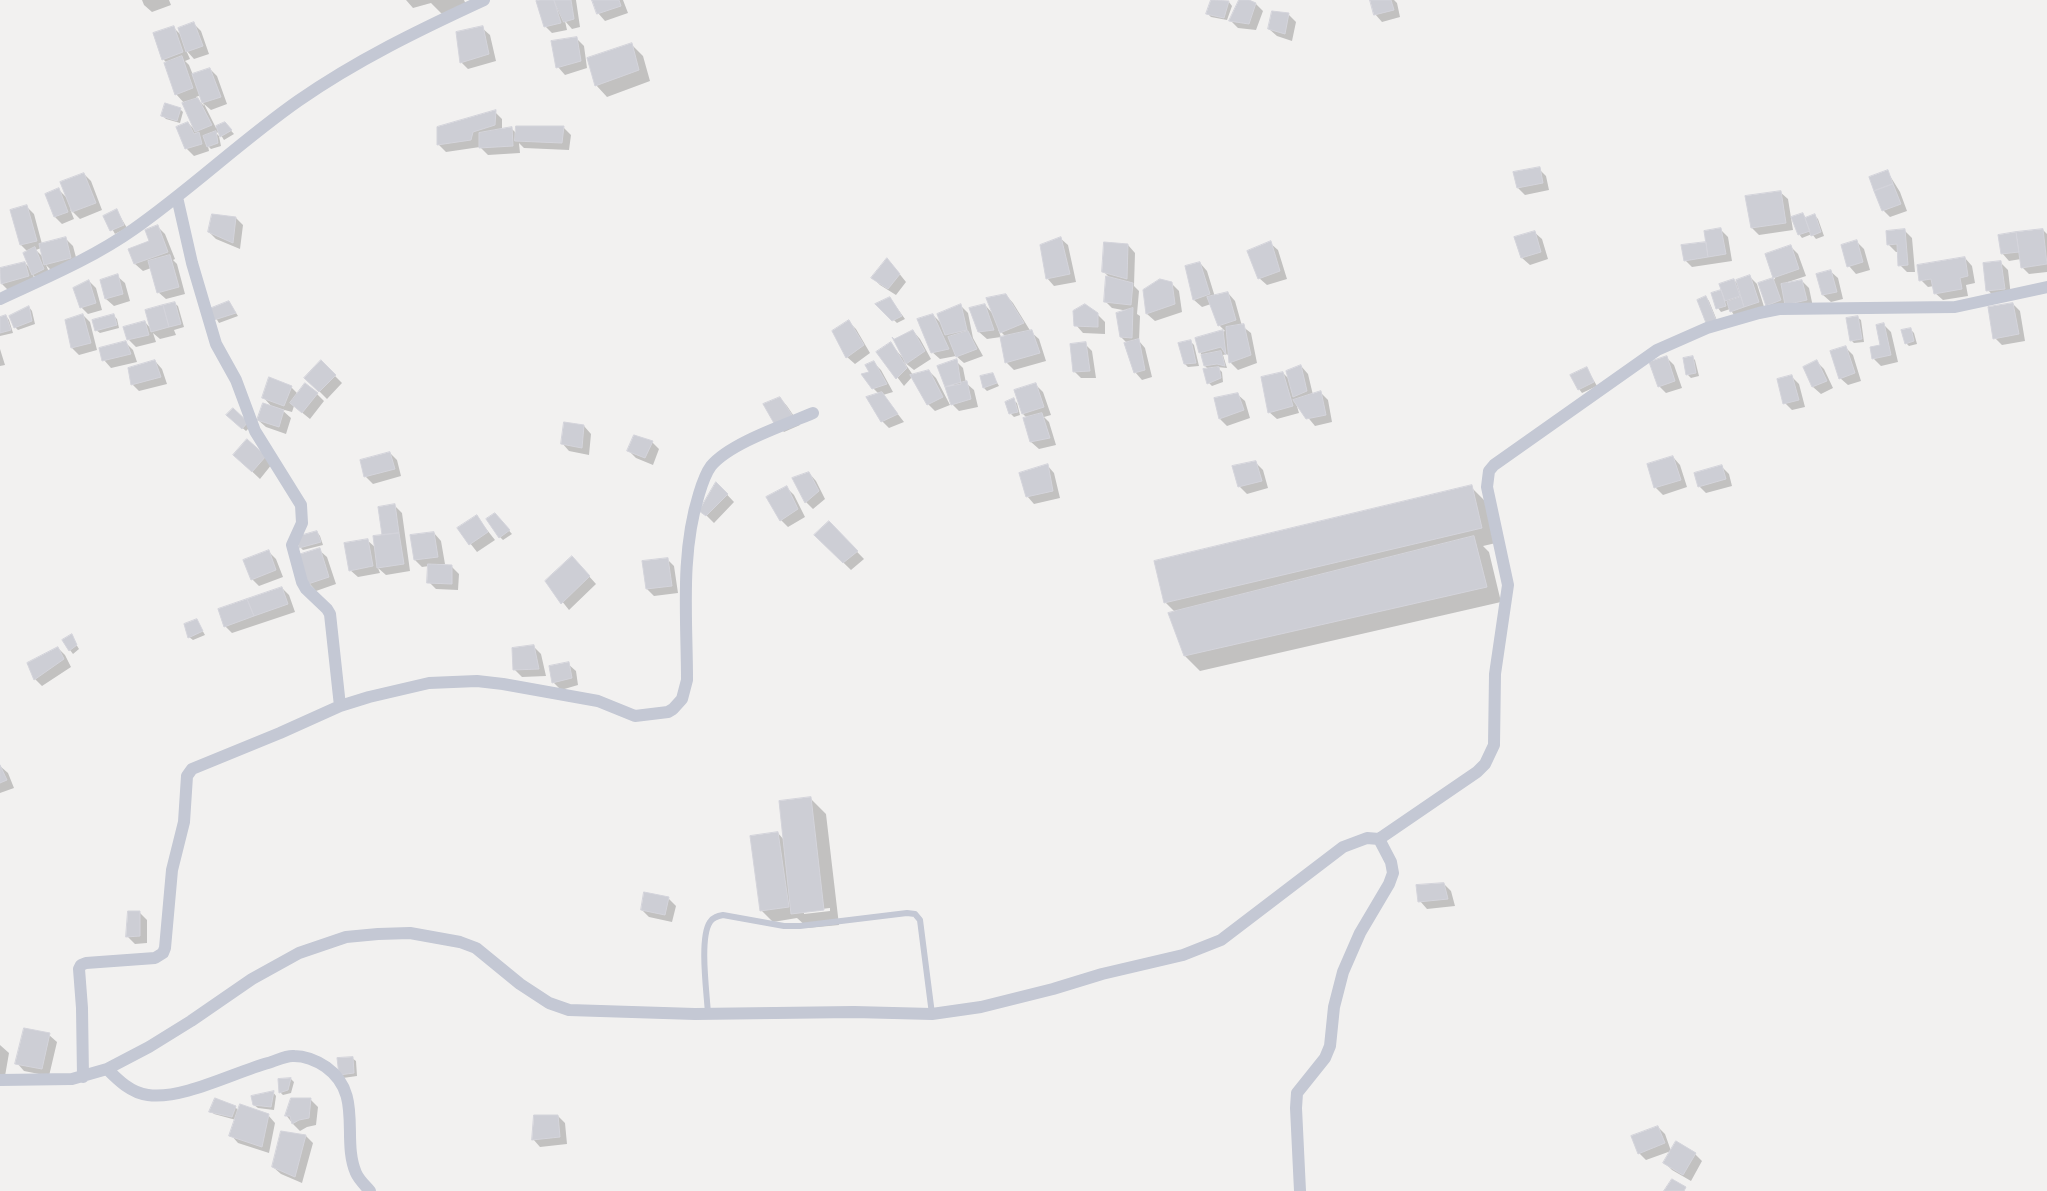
<!DOCTYPE html>
<html>
<head>
<meta charset="utf-8">
<style>
  body { margin:0 }
  canvas { display:block; background:#f2f1f0 }
</style>
</head>
<body>
<canvas width="2047" height="1191"></canvas>
<script>
const context = document.querySelector('canvas').getContext('2d');
context.lineJoin = 'round';
function fill(path, color) { context.fillStyle = color; context.fill(path, 'evenodd'); }
function strokePath(path, color, width, dash) { context.strokeStyle = color; context.lineWidth = width; context.lineCap = dash ? 'butt' : 'round'; context.setLineDash(dash || []); context.stroke(path); }
fill(new Path2D(`
  M142,0H169L171,5L152,12L144,5Z
  M406,0H464L468,9L443,15L431,3L413,8Z
  M544,0H576L580,27L572,29L565,21L567,30L552,33L545,26Z
  M593,0H623L628,13L605,21L598,13Z
  M1212,0L1229,2L1232,6L1227,20L1211,17L1208,14Z
  M1240,0L1256,4L1263,11L1256,30L1238,28L1231,21Z
  M1371,0H1394L1397,3L1400,17L1382,22L1375,14Z
  M1288,14L1296,22L1292,41L1277,36L1269,29Z
  M194,24L201,31L209,54L194,59L186,50L190,59L185,61L189,65L193,75L210,69L217,76L227,104L211,110L204,104L216,128L225,124L234,134L224,140L219,132L216,133L219,136L221,146L211,149L208,146L209,151L194,156L186,148L188,123L196,131L185,104L176,94L167,63L163,59L173,27L182,36ZM201,95L204,106L196,97Z
  M482,28L490,35L496,61L468,69L461,62Z
  M576,38L584,46L587,68L565,75L558,67Z
  M632,45L643,56L650,81L607,97L596,85Z
  M180,109L183,112L180,123L166,119L163,116Z
  M495,112L502,119V130L511,128L517,134L564,128L571,135L569,150L524,148L519,143L520,153L488,155L480,147L446,152L438,144Z
  M1539,169L1546,176L1549,190L1525,195L1518,188Z
  M1887,171L1900,192L1907,211L1890,217L1883,210Z
  M84,174L91,181L102,210L80,219L70,209L74,219L62,224L55,217L47,195L59,190L68,199Z
  M1780,192L1788,199L1793,230L1759,235L1752,228Z
  M27,207L34,214L42,244L66,239L73,246L78,265L52,271L46,265L51,277L40,281L33,275L36,284L9,291L2,284L0,270L25,263L30,268L28,252L21,245ZM41,248L43,257L36,250Z
  M117,211L127,228L115,234L105,216Z
  M1803,214L1806,218L1814,215L1818,219L1824,236L1816,239L1812,234L1802,238L1799,234Z
  M236,218L243,225L240,249L216,239L209,232Z
  M158,227L165,234L175,259L173,260L177,264L185,294L166,299L158,292L151,268L143,271L135,264L151,242Z
  M1721,230L1728,237L1732,261L1692,267L1685,260Z
  M2043,230L2047,234V272L2029,274L2022,267L2021,259L2009,261L2002,253Z
  M1905,231L1912,238L1915,272H1907L1900,265L1898,252H1896L1889,245Z
  M1534,232L1542,239L1548,259L1530,265L1522,258Z
  M1060,238L1068,245L1076,282L1054,286L1047,278Z
  M1857,242L1864,249L1870,270L1856,274L1849,266Z
  M1270,243L1278,250L1287,279L1267,285L1259,278Z
  M1128,245L1135,253L1134,286L1139,291L1137,314L1140,316L1139,341L1145,348L1152,377L1142,380L1135,372L1128,344L1121,337L1128,311L1112,308L1105,301L1111,279L1104,272Z
  M1790,246L1798,254L1806,276L1788,282V284L1802,281L1809,288L1813,307L1767,305L1759,284L1775,279L1766,255Z
  M1965,258L1972,266L1975,283L1966,285L1968,296L1943,300L1935,293L1934,286L1928,287L1921,280Z
  M1200,263L1207,271L1215,297L1228,293L1235,301L1242,326L1251,333L1257,363L1238,370L1231,363L1230,358L1227,354L1223,355L1227,368L1217,367L1222,372L1223,382L1212,386L1209,383V370L1205,366L1196,339L1225,331L1219,325L1211,304L1202,307L1194,300L1186,267Z
  M2001,263L2008,270L2011,296L1995,298L1988,290Z
  M894,267L906,282L896,295L880,285L873,278Z
  M1830,271L1838,278L1843,299L1831,302L1823,295Z
  M117,276L125,283L130,301L114,306L106,299Z
  M1749,276L1757,284L1765,310L1734,315L1730,309L1721,312L1718,308L1713,294L1723,290L1734,280L1739,285Z
  M89,281L96,288L102,310L88,314L81,307Z
  M1171,283L1179,291L1182,312L1155,321L1147,314L1144,291Z
  M1006,295L1013,303L1031,332L1039,339L1046,361L1014,370L1007,363L1002,338L1006,337L998,329L1001,337L987,339L979,332L985,305L994,315Z
  M1706,297L1709,301L1718,323L1711,326Z
  M890,298L905,319L897,323L877,304Z
  M229,302L238,316L219,323L211,310Z
  M174,303L178,306L184,327L174,330L176,335L160,339L153,333L156,342L136,347L129,340L145,322L151,329Z
  M2013,304L2020,311L2025,341L2002,345L1995,338Z
  M960,305L968,313L973,338L983,356L964,363L956,356L940,359L932,352L933,315L942,324Z
  M29,307L32,311L35,324L18,330L15,327Z
  M1097,314L1105,322V334L1083,333L1076,325Z
  M83,315L90,322L97,350L79,355L72,348Z
  M6,316L9,320L13,333L0,336V318Z
  M114,316L117,319L119,328L100,333L96,330Z
  M1857,317L1861,320L1864,342L1854,343L1851,340Z
  M849,322L856,329L870,353L855,364L847,357L834,331Z
  M1884,325L1891,332L1898,362L1881,366L1874,359L1871,348L1882,346Z
  M1910,329L1914,333L1917,344L1909,346L1906,343Z
  M913,331L920,339L931,359L914,370L904,362L913,375L929,371L936,378L950,405L935,411L928,404L912,377L904,386L878,352L890,343L902,357L904,356Z
  M1190,341L1194,345L1199,366L1188,367L1185,364Z
  M125,342L133,350L137,362L111,368L104,360Z
  M1085,344L1092,351L1096,378H1081L1074,371Z
  M1845,347L1853,355L1861,381L1848,385L1840,378Z
  M0,349L5,365L0,366Z
  M1692,357L1695,360L1699,376L1691,378L1688,375Z
  M1667,358L1674,365L1682,388L1666,393L1659,386Z
  M155,361L162,369L167,384L139,391L132,384Z
  M956,361L963,368L966,383L974,390L978,407L959,411L952,404Z
  M321,362L342,383L327,399L306,378Z
  M1817,362L1824,369L1833,388L1821,394L1813,387L1805,367Z
  M874,363L881,370L893,392L883,395L904,422L889,428L882,421L879,394L873,388L871,373Z
  M1301,366L1308,374L1313,395L1320,392L1328,400L1332,422L1315,426L1296,403L1299,413L1277,419L1269,412L1283,373L1290,380Z
  M1587,369L1597,386L1582,393L1579,389Z
  M992,374L999,386L987,391L984,388L982,377Z
  M1792,377L1799,384L1805,407L1792,410L1785,403Z
  M1036,385L1043,392L1051,415L1044,417L1049,422L1056,445L1039,449L1031,442L1025,418H1027L1023,414L1016,391Z
  M291,387L298,394H317L324,401L310,419L294,406L292,412L281,409L291,418L286,434L266,427L258,420L273,408L263,397Z
  M1237,394L1245,401L1250,418L1227,426L1220,419L1215,399Z
  M780,398L787,406L800,425L784,432L776,424Z
  M1013,400L1017,403L1020,415L1014,417L1010,413Z
  M231,418L251,426L246,431Z
  M584,426L591,434L589,455L569,451L562,443Z
  M247,441L272,464L260,479L242,462Z
  M652,442L659,449L653,465L636,458L629,451Z
  M390,453L397,460L401,476L373,484L365,476Z
  M1673,457L1680,465L1687,487L1663,495L1655,487Z
  M1255,462L1263,470L1268,488L1247,494L1239,486Z
  M1047,465L1054,473L1060,498L1034,504L1027,496Z
  M1722,467L1729,474L1732,486L1706,493L1699,486Z
  M809,473L816,481L825,499L813,509L806,502Z
  M717,484L734,502L714,523L701,510Z
  M786,487L794,495L805,517L788,527L781,520Z
  M1471,487L1486,502L1496,543L1483,546L1489,552L1501,602L1200,671L1185,656L1170,614L1176,613L1165,602Z
  M395,506L402,513L410,571L386,575L378,568L380,573L358,577L350,570L367,540L376,548L383,536Z
  M476,516L495,540L477,552L459,529Z
  M498,518L512,534L503,540L500,537Z
  M829,523L864,559L851,570L815,535Z
  M317,532L320,536L323,545L303,550L300,547Z
  M434,533L441,541L445,564L438,565L452,567L459,574L458,590L436,589L429,582V566L422,567L415,560Z
  M319,550L327,557L336,584L316,591L309,583Z
  M269,552L276,559L283,577L259,586L252,579Z
  M667,559L674,566L678,593L654,596L647,589Z
  M579,565L596,584L569,610L546,581Z
  M282,588L289,595L295,612L232,633L225,626Z
  M197,621L205,635L193,640L189,637Z
  M71,636L79,649L73,654L70,650Z
  M533,646L541,654L546,676L522,677L514,669Z
  M58,648L65,655L71,667L42,686L35,679Z
  M568,664L576,671L578,685L561,690L553,682Z
  M0,766L8,773L14,788L0,793Z
  M811,799L826,814L839,925L808,928L797,918L773,922L761,910L778,833L784,840ZM830,908V911L804,914V911Z
  M1444,884L1451,891L1455,906L1427,909L1420,901Z
  M668,898L676,906L672,922L649,917L642,910Z
  M139,912L147,920V943L135,944L128,937Z
  M49,1035L57,1042L49,1076L24,1071L17,1063Z
  M0,1045L9,1053L4,1082H0Z
  M352,1058L356,1061L357,1076L343,1078L340,1074Z
  M291,1079L294,1082L291,1093L283,1095L280,1092Z
  M273,1092L276,1096L274,1110L258,1108L254,1105Z
  M292,1099L311,1100L318,1107L316,1125L307,1127L300,1131L293,1124L286,1115Z
  M235,1107L239,1111L268,1115L275,1123L269,1153L238,1143L231,1135L236,1120L214,1114L211,1111Z
  M558,1116L565,1123L567,1144L540,1147L533,1139Z
  M1658,1127L1665,1134L1671,1151L1646,1160L1639,1153Z
  M281,1132L306,1136L313,1143L302,1183L281,1174L273,1167Z
  M1695,1154L1702,1161L1691,1181L1672,1170L1664,1162Z`), '#0003');
const building = new Path2D(`
  M540,0H554L561,23L544,27L536,1Z
  M554,0H571L574,19L564,22Z
  M592,0H619L621,6L597,14Z
  M1211,0L1229,1L1224,18L1206,14Z
  M1239,0H1249L1256,3L1249,24L1229,21Z
  M1370,0H1391L1394,10L1374,15Z
  M1272,11L1289,13L1285,34L1268,29Z
  M194,22L203,46L186,52L178,28Z
  M174,26L183,52L162,60L153,33Z
  M483,26L489,54L460,63L456,32Z
  M577,37L581,61L556,68L551,41Z
  M632,43L639,70L595,86L587,58Z
  M182,56L193,88L175,95L164,63Z
  M210,68L221,97L202,103L192,74Z
  M198,98L212,125L195,132L182,103Z
  M165,103L181,108L177,121L161,116Z
  M496,110L495,125L473,132L471,140L437,145V127Z
  M188,122L194,134L199,132L202,144L185,149L176,127Z
  M225,122L232,130L220,137L216,126Z
  M516,126H564L562,143L515,141Z
  M512,127L513,146L479,148V133Z
  M216,131L218,143L207,147L203,136Z
  M1540,167L1543,183L1517,188L1513,172Z
  M1888,170L1893,184L1874,191L1869,177Z
  M84,173L96,203L72,212L60,182Z
  M1893,184L1901,204L1882,211L1874,191Z
  M59,188L68,212L54,217L45,194Z
  M1781,191L1786,223L1751,228L1745,196Z
  M27,205L37,241L20,245L10,210Z
  M117,209L124,225L110,231L103,216Z
  M1803,213L1810,231L1798,235L1791,217Z
  M212,214L236,217L233,243L208,232Z
  M1815,214L1821,232L1811,236L1805,218Z
  M158,225L168,252L134,264L128,249L149,241L145,230Z
  M1721,228L1726,254L1708,257L1704,231Z
  M1905,229L1908,265L1898,266L1897,244L1887,245L1886,231Z
  M2043,229L2047,264L2021,268L2016,232Z
  M1535,231L1541,252L1521,258L1514,237Z
  M2016,232L2019,252L2001,254L1998,235Z
  M66,237L71,258L44,265L39,244Z
  M1061,237L1070,274L1046,279L1040,245Z
  M1857,240L1863,262L1847,267L1841,245Z
  M1271,241L1280,271L1258,279L1247,251Z
  M1104,242L1128,244L1127,279L1102,272Z
  M1706,242L1708,257L1684,261L1681,245Z
  M1791,245L1799,269L1773,278L1765,254Z
  M35,247L44,269L32,275L23,253Z
  M170,255L179,287L157,293L148,261Z
  M1965,257L1968,276L1960,278L1962,289L1934,294L1931,279L1919,281L1917,265Z
  M887,258L900,274L888,289L871,278Z
  M2001,261L2005,289L1986,291L1983,263Z
  M25,262L29,276L1,284L0,268Z
  M1200,262L1210,294L1193,300L1185,266Z
  M1831,270L1837,292L1822,295L1816,274Z
  M118,274L123,294L105,299L100,280Z
  M1750,275L1759,302L1744,307L1736,280Z
  M1106,276L1133,283L1131,305L1104,302Z
  M1773,278L1781,300L1766,306L1758,283Z
  M1160,279L1172,282L1175,304L1146,314L1143,290Z
  M1734,279L1740,296L1725,301L1719,284Z
  M89,280L96,303L80,308L73,288Z
  M1802,280L1807,300L1785,305L1781,284Z
  M1721,290L1726,306L1716,309L1711,293Z
  M1228,292L1236,320L1218,326L1207,297Z
  M1006,294L1024,323L1000,333L986,298Z
  M1706,296L1716,320L1706,323L1697,300Z
  M890,297L902,316L892,321L875,304Z
  M1741,297L1744,307L1730,312L1727,302Z
  M229,301L236,313L214,320L209,309Z
  M175,302L181,324L169,327L163,305Z
  M2013,303L2019,334L1993,339L1988,307Z
  M961,304L967,330L945,335L937,314Z
  M985,304L994,330L978,332L969,308Z
  M1085,304L1098,313V327L1074,326L1073,311Z
  M163,305L169,327L151,332L145,310Z
  M29,306L32,321L14,328L9,316Z
  M1133,308L1132,338L1120,337L1116,313Z
  M83,314L91,343L71,348L65,320Z
  M114,314L117,325L95,331L92,320Z
  M933,314L949,349L931,353L917,319Z
  M6,315L11,330L0,333V317Z
  M1858,316L1862,339L1850,341L1846,318Z
  M849,320L864,345L846,358L832,331Z
  M145,321L149,335L127,340L123,327Z
  M1884,323L1891,355L1872,359L1870,347L1880,345L1876,325Z
  M1244,324L1251,355L1229,363L1226,327Z
  M1911,328L1914,341L1905,344L1901,330Z
  M913,330L925,351L906,364L892,337L894,339Z
  M1032,330L1040,353L1005,363L1000,337Z
  M1223,330L1226,355L1221,347L1199,353L1195,338Z
  M968,331L977,349L956,357L948,337Z
  M1139,339L1145,370L1134,373L1124,343Z
  M1191,340L1196,363L1184,364L1178,343Z
  M126,341L131,354L102,361L99,348Z
  M891,342L907,368L896,379L876,352Z
  M1086,342L1090,371L1073,372L1070,344Z
  M1846,346L1855,373L1839,379L1830,351Z
  M1221,351L1225,366L1217,364L1204,366L1201,355Z
  M1667,356L1675,381L1658,387L1649,362Z
  M1693,356L1696,373L1686,375L1683,358Z
  M957,359L961,384L945,387L937,366Z
  M155,360L161,377L131,385L128,368Z
  M321,360L336,375L319,392L304,378Z
  M1817,360L1827,381L1812,387L1803,367Z
  M874,361L887,384L872,389L861,374L869,372L865,365Z
  M1301,365L1307,391L1293,397L1286,371Z
  M1219,367L1221,378L1207,384L1203,369Z
  M1587,367L1594,382L1578,390L1570,375Z
  M929,370L943,397L927,405L910,375Z
  M1283,372L1293,406L1268,413L1261,377Z
  M993,373L997,383L983,388L980,376Z
  M1792,375L1799,400L1783,404L1777,379Z
  M269,377L292,386L284,406L262,398Z
  M967,381L971,399L951,405L945,387Z
  M305,383L318,393L302,413L290,403Z
  M1036,383L1044,407L1022,414L1014,390Z
  M1321,391L1326,415L1306,419L1293,400Z
  M882,392L898,414L881,422L866,397Z
  M1238,393L1244,410L1219,419L1214,398Z
  M780,397L794,418L775,425L763,404Z
  M1014,398L1018,412L1009,414L1005,402Z
  M263,403L284,410L279,427L257,420Z
  M233,408L248,422L242,429L226,415Z
  M1042,413L1050,438L1030,442L1023,418Z
  M564,422L584,425L582,448L561,444Z
  M634,435L653,441L645,458L627,451Z
  M247,439L266,456L252,472L233,455Z
  M390,452L395,469L364,477L360,460Z
  M1673,456L1681,480L1654,488L1647,464Z
  M1256,461L1262,481L1238,487L1232,466Z
  M1048,464L1053,491L1026,497L1019,473Z
  M1722,465L1726,479L1698,487L1694,473Z
  M809,472L819,491L805,503L792,478Z
  M716,482L728,494L706,516L699,511Z
  M1472,485L1482,528L1164,603L1154,561Z
  M787,486L798,509L780,521L766,497Z
  M395,504L399,533L382,535L378,507Z
  M495,513L510,530L499,538L486,519Z
  M477,515L488,532L469,545L457,528Z
  M829,521L858,551L843,563L814,535Z
  M317,531L321,542L299,548L296,537Z
  M434,532L438,557L414,560L410,535Z
  M399,533L404,564L377,568L373,536Z
  M1474,536L1487,587L1184,656L1168,613Z
  M368,539L373,566L349,571L344,543Z
  M320,548L329,577L308,584L298,555Z
  M269,550L276,570L251,580L243,560Z
  M572,556L590,576L561,604L545,581Z
  M668,558L672,586L646,589L642,561Z
  M428,564L452,565V584L427,583Z
  M282,587L288,604L254,616L247,599Z
  M247,599L254,616L224,627L218,609Z
  M197,619L203,631L188,638L184,624Z
  M72,634L77,645L69,651L62,640Z
  M534,645L539,669L513,670L512,648Z
  M58,647L64,659L34,680L27,663Z
  M569,662L572,678L552,683L549,666Z
  M0,765L7,780L0,783Z
  M811,797L824,910L791,914L779,801Z
  M778,832L789,907L760,911L750,836Z
  M1444,883L1448,899L1418,902L1416,885Z
  M644,892L669,897L665,915L641,910Z
  M128,911H140V936L126,937Z
  M24,1028L50,1033L42,1069L15,1064Z
  M353,1057L354,1073L339,1075L337,1058Z
  M291,1078L288,1090L279,1093L278,1079Z
  M274,1091L271,1107L253,1105L251,1096Z
  M215,1098L236,1106L232,1117L209,1112Z
  M291,1098H311L309,1118L299,1120L292,1124L290,1116H285Z
  M240,1104L269,1114L262,1147L229,1136Z
  M534,1115H558L560,1137L532,1140Z
  M1658,1126L1665,1143L1638,1154L1631,1136Z
  M281,1131L306,1135L295,1177L272,1167Z
  M1676,1141L1696,1153L1683,1175L1663,1163Z
  M1672,1179L1686,1187L1684,1191H1664Z`);
fill(building, '#cdced5');
strokePath(building, '#d4d4db', 1);
strokePath(new Path2D(`
  M708,1014C707,994 699,938 710,922C713,917 718,916 723,915L784,926H800L907,913L915,914L920,920L932,1014`), '#c4c8d4', 6);
strokePath(new Path2D(`
  M177,197L192,263L216,344L236,380L255,431L301,505L302,523L292,545L302,582L306,589L327,609L330,614L340,706
  M0,299C45,278 93,258 134,229C191,189 241,141 298,101C357,60 419,30 484,0
  M1379,839L1477,772L1485,764L1494,745L1495,674L1508,585L1487,487L1489,471L1494,465L1657,350L1707,328L1759,313L1779,309L1955,307L2047,287
  M107,1069C118,1080 131,1093 148,1095C182,1100 235,1072 268,1063C276,1061 286,1055 294,1056C305,1056 317,1061 326,1067C364,1094 341,1138 356,1173C359,1180 365,1185 370,1191
  M83,1077L82,1008L79,969L81,965L86,963L155,958L163,953L165,948L172,870L184,822L187,776L192,769L280,733L340,706L369,697L429,683L477,681L503,684L598,701L635,716L668,712L673,709L682,699L687,680C687,619 680,554 699,494C702,484 705,474 711,466C730,443 785,425 813,413
  M0,1080L72,1079L107,1069L149,1047L191,1021L252,979L299,953L346,937L378,934L410,933L460,942L476,948L520,984L549,1003L569,1010L695,1014L854,1012L932,1014L981,1007L1053,989L1102,974L1183,955L1221,940L1343,847L1367,838L1379,839L1391,862L1393,873L1389,884L1360,933L1343,972L1334,1007L1330,1046L1325,1058L1297,1093L1296,1108L1300,1191`), '#c4c8d4', 12);
</script>
</body>
</html>
